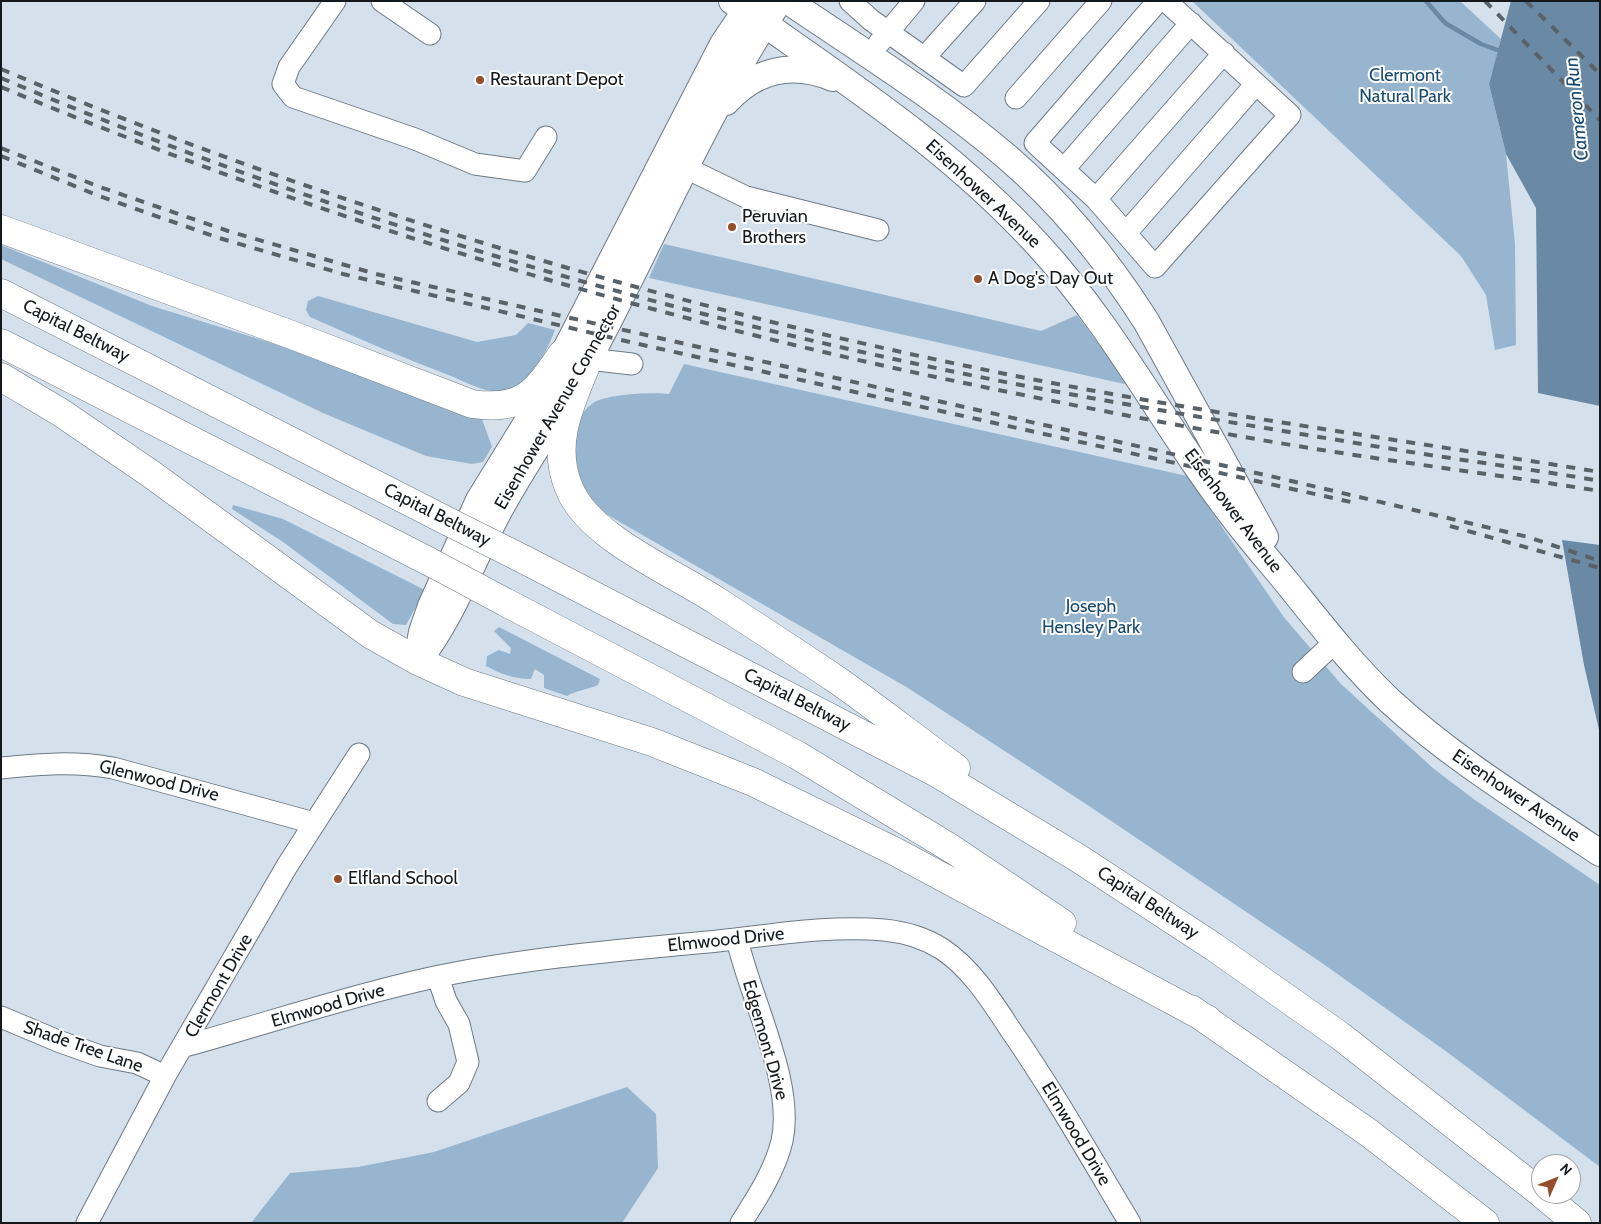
<!DOCTYPE html>
<html>
<head>
<meta charset="utf-8">
<style>
  body { margin:0 }
  #map { position:relative; width:1601px; height:1224px; overflow:hidden; background:#d4e1ed; font-family:Cabin,sans-serif }
  canvas { display:block }
  .frame { position:absolute; inset:0; border:2px solid #14191d; pointer-events:none }
  .north { position:absolute; left:1531px; top:1154px; width:50px; height:50px; box-sizing:border-box; background:#fff; border:1px solid #a1a3a5; border-radius:50%; rotate:46deg; font-size:14px; font-weight:700; line-height:20px; text-align:center; color:#14191d }
  .north::after { content:''; display:block; margin:auto; width:18px; height:22px; background:#954e29; clip-path:polygon(50% 0,100% 100%,50% 72%,0 100%) }
</style>
</head>
<body>
<div id="map">
<canvas width="1601" height="1224"></canvas>
<div class="frame"></div>
<div class="north">N</div>
</div>
<script>
const context = document.querySelector('canvas').getContext('2d');
context.lineJoin = 'round';
function fill(path, color) { context.fillStyle = color; context.fill(path, 'evenodd'); }
function strokePath(path, color, width, dash) { context.strokeStyle = color; context.lineWidth = width; context.lineCap = dash ? 'butt' : 'round'; context.setLineDash(dash || []); context.stroke(path); }
function write(font, color, halo, rows, align = 'center') {
  context.font = font + ' Cabin,sans-serif'; context.lineWidth = 4; context.setLineDash([]); context.textBaseline = 'middle'; context.strokeStyle = halo; context.fillStyle = color; for (const [text, x, y, turn = 0] of rows) {
    context.save(); context.translate(x, y); context.rotate((+turn || 0) * Math.PI / 180); context.textAlign = isNaN(turn) ? turn : align; if (halo) context.strokeText(text, 0, 0); context.fillText(text, 0, 0); context.restore();
  }
}
fill(new Path2D(`
  M1192,1H1460L1501,39L1489,84L1506,154L1515,244L1516,345L1495,350L1486,295L1461,256Z
  M664,244L1041,331L1077,315L1129,385L649,278Z
  M1,245L152,306L275,344L482,419L492,447L483,462L472,464L426,456L323,413L1,259Z
  M318,296L477,342L516,335L528,323L555,330C546,353 531,387 502,391C486,394 466,382 451,376C404,358 357,338 310,317L306,310L308,301Z
  M684,364L1187,476L1283,616L1341,684L1434,769L1475,800L1600,885V1167L1447,1052L1322,963L1089,806L908,688L606,514C600,508 592,501 588,494C572,469 566,421 593,403C607,394 652,392 669,394Z
  M233,505L283,519L425,590L406,625L393,624L283,542L232,509Z
  M499,627L600,679L598,685C587,690 577,690 567,696L544,688V675L535,669L531,679C513,679 501,674 486,666L487,656L499,650L510,654L511,648L494,631Z
  M627,1087L656,1114L658,1168L622,1223H251L290,1173L358,1167L434,1152Z`), '#97b5cf');
fill(new Path2D(`
  M1511,1H1600V406L1538,393L1536,208L1506,154L1489,84Z
  M1562,540L1600,545V734L1584,665Z`), '#6a89a4');
strokePath(new Path2D(`
  M1426,1L1445,23L1481,44L1503,52`), '#6a89a4', 4.5);
const minor = new Path2D(`
  M335,1L289,67L283,84L293,97L415,139L475,164L525,171L546,137
  M382,1L430,34
  M850,1L871,20L964,86L1039,1
  M1158,1L1035,143L1096,199L1155,267L1290,115L1166,1
  M879,43L914,1
  M924,58L975,1
  M1016,98L1101,1
  M686,168L746,197L878,230
  M1064,169L1191,23
  M1096,199L1224,53
  M1126,233L1256,84
  M589,359L632,364
  M1303,672L1335,642
  M1,768C41,764 73,761 113,768L314,823
  M737,939C750,998 795,1083 782,1141C775,1170 757,1198 741,1223
  M1,1017L58,1041L100,1056L137,1063L165,1076
  M185,1046C265,1024 345,997 426,979C522,958 621,950 718,941C772,935 830,925 884,930C904,932 925,938 942,949C971,968 991,1000 1010,1029C1053,1091 1091,1158 1130,1223
  M438,1101L459,1083L468,1062L459,1024L446,1001L438,977
  M87,1223L165,1076L287,866L359,754`);
const major = new Path2D(`
  M732,1C843,80 948,146 1040,247C1117,331 1168,434 1238,523C1254,544 1272,564 1289,585C1321,625 1353,666 1390,701C1454,760 1529,805 1600,853
  M788,1C862,51 939,99 1007,157C1062,204 1107,260 1146,321L1265,537
  M726,102C755,70 792,61 833,78
  M419,648L422,632L431,606L479,500L534,411L723,44L752,1
  M418,661C454,615 472,560 500,509C527,460 559,415 585,366C649,248 701,122 774,9`);
const highway = new Path2D(`
  M1,229L292,335L472,404C523,411 535,393 562,354
  M1,293L449,522
  M1,343L430,562
  M585,368C569,407 551,445 569,488C589,538 673,572 717,601C757,627 797,653 837,680C877,708 916,739 956,768
  M1,377L60,412L151,474L370,634L418,661L464,682L652,742L753,782L894,851L1207,1019
  M523,559L935,772L1078,858L1214,947L1339,1035L1541,1193
  M505,602L797,755L952,849L1062,923
  M1191,1009L1369,1133L1485,1223
  M1542,1194L1577,1223`);
strokePath(minor, '#6e7a85', 23);
strokePath(major, '#6e7a85', 28);
strokePath(highway, '#6e7a85', 29);
strokePath(minor, '#fff', 21);
strokePath(major, '#fff', 26);
strokePath(highway, '#fff', 28);
strokePath(new Path2D(`
  M1485,1L1600,120
  M1526,1L1600,74
  M1,69C330,208 676,309 1026,378C1216,415 1408,441 1600,472
  M1,78C329,217 676,319 1026,386C1154,410 1282,431 1411,452C1474,462 1537,470 1600,481
  M1,87C306,214 622,311 945,379C1056,402 1167,424 1279,443C1386,461 1493,474 1600,491
  M1,148L100,187L228,231L376,274L1283,479L1528,537L1600,561
  M1,156L99,196L219,238L343,274L634,343L1351,502
  M1450,526L1600,568`), '#5a6269', 4, [9, 9]);
const highwayBridge = new Path2D(`
  M449,522L523,559
  M430,562L505,602`);
strokePath(highwayBridge, '#6e7a85', 29, []);
strokePath(highwayBridge, '#fff', 28);
for (const [x, y, r, color] of [
  [480,80,5,"#954e29"],
  [732,227,5,"#954e29"],
  [978,279,5,"#954e29"],
  [338,879,5,"#954e29"]
]) { const dot = new Path2D(); dot.arc(x, y, r, 0, 2 * Math.PI); context.fillStyle = color; context.fill(dot); strokePath(dot, '#fff', 2); }
write('18px', '#174a70', '#fff', [
  ["Clermont",1405,76],
  ["Natural Park",1405,97],
  ["Joseph",1091,607],
  ["Hensley Park",1091,628]
]);
write('18px', '#14191d', '#fff', [
  ["Restaurant Depot",490,80],
  ["Peruvian",742,217],
  ["Brothers",742,238],
  ["A Dog's Day Out",988,279],
  ["Elfland School",348,879]
], 'left');
write('18px', '#14191d', '#fff', [
  ["Eisenhower Avenue",983,194,43],
  ["Capital Beltway",76,331,27],
  ["Eisenhower Avenue Connector",558,407,-60],
  ["Eisenhower Avenue",1233,511,53],
  ["Capital Beltway",437,515,27],
  ["Capital Beltway",797,700,27],
  ["Glenwood Drive",159,781,14],
  ["Eisenhower Avenue",1516,796,34],
  ["Capital Beltway",1148,903,33],
  ["Elmwood Drive",726,940,-6],
  ["Clermont Drive",219,986,-60],
  ["Elmwood Drive",328,1006,-16],
  ["Edgemont Drive",765,1040,74],
  ["Shade Tree Lane",83,1047,19],
  ["Elmwood Drive",1076,1134,59]
]);
write('italic 19px', '#1a4c73', '#fff', [
  ["Cameron Run",1577,109,-96]
]);
</script>
</body>
</html>
